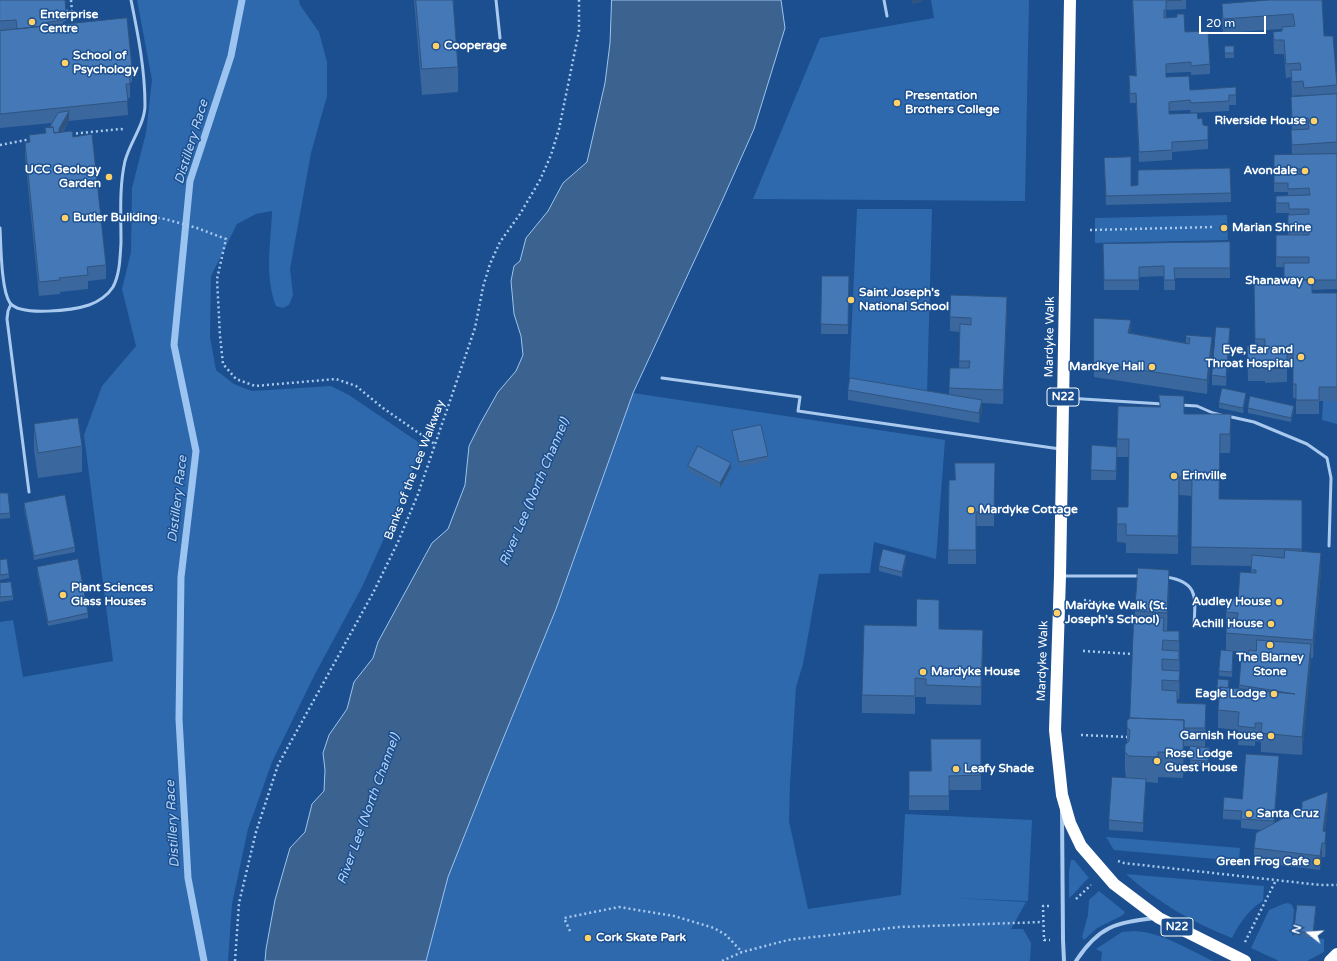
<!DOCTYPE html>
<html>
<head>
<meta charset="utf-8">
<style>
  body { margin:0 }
  #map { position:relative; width:1337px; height:961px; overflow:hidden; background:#1b4f8f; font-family:"Varela Round",sans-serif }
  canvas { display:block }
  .north { position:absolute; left:1289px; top:913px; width:40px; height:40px; -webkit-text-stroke:3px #1b4f8f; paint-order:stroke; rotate:287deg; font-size:11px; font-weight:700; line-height:16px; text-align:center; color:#fff }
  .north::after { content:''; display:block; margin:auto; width:14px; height:18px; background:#fff; clip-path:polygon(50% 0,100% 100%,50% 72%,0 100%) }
  .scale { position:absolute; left:1199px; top:16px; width:67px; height:18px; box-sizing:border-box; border:2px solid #fff; border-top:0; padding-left:5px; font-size:12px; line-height:14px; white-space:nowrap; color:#fff; -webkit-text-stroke:3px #1b4f8f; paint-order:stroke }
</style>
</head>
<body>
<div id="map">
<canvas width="1337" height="961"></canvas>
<div class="north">N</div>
<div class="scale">20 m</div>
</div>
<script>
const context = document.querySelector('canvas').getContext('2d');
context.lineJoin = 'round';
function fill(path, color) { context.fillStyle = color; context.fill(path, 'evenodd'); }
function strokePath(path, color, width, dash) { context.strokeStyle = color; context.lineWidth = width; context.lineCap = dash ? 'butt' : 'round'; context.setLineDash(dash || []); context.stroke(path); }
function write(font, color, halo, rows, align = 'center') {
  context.font = font + ' "Varela Round",sans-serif'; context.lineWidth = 3; context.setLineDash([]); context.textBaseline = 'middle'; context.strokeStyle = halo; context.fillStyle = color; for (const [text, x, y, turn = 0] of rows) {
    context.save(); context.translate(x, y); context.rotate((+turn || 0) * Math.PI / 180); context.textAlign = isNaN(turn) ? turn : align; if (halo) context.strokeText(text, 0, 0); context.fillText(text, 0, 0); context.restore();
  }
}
fill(new Path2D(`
  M137,0H299L300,5L319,32L327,62V96L311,153L290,269L293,295L289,305L283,308L276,306C264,275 271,243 272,211L256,214L237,224L211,276L210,337L216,370L234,384L252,391L331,386L349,395L421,444L406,490L362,587L315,674L272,762L248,829L232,904L228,961H0V622L13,620L23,677L113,661L84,435L102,386L136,346L122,289L131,252L132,188L146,133L152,80Z
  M931,0H1029L1025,201L753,199L820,38L934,18Z
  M857,209H932L927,395L849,384Z
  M1227,215L1228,240L1095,243V218Z
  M633,393L945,440L936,559L874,542L870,573L819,574L803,664L796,687L790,784L789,821L808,909L901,895L905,814L1032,820L1028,901L953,898L1026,902L1011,929H1023L1031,943L1030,961H426L448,877L488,776L556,609Z
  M1323,401H1337V424L1322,420Z
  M1106,837L1240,848L1239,861L1114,850Z
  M1071,860H1074L1089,878C1081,884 1077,892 1069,898V871Z
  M1126,874L1264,886L1263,901C1249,909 1239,924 1232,938C1193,923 1157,902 1126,874Z
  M1099,891L1125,912L1123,915L1097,928L1084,940L1082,937L1088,915L1089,900Z
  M1288,903L1292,905L1294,910L1292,935L1324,939V952L1307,961H1279L1251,948L1269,910L1283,904Z
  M1133,931C1162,932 1187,949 1213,961H1101L1102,952L1096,949L1122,932Z`), '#2e69ad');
const water = new Path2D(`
  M612,0H781L785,28L754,129L722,201L633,393L556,609L488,776L448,877L426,961H265L266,949L275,900L290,848L305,832L312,804L324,791L325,770L323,753L329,735L347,709L354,682L373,658L378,642L432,543L448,529L465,485L469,446L480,424L498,392L516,371L523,355L521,336L514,314L511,281L514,266L520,261L526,238L548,211L563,183L587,162L605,83L610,43Z`);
fill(water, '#3c6290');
strokePath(water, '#9cc4f0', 1);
strokePath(new Path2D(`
  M204,961L188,878L179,719L181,577L196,451L174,345L190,181L231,56L242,0`), '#9cc4f0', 7);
strokePath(new Path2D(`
  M66,11H72L71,0
  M71,134L121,129L125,130
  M0,145L31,139
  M133,214L165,219L197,228L226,239L217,279L220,336L223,364L236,379L255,386L336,379L356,386L383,408L436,445
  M1090,230L1213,227
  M1084,600L1136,608
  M1083,651L1133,654
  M1081,735L1128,737
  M1118,861L1124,863L1320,885H1337
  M1076,899L1091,885
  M1049,906H1043L1044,940H1050
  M570,931L564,918L619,907L674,916L714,928L726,935L742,952
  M1245,942L1276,880
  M235,961L239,903L256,832L278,765L373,593L398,542L418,494L475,328L483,287L490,264L500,242L520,214L540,180L551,155L559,129L579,31V0
  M722,961L742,952L788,940L899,927L1043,922`), '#a9c9ee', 2.5, [2, 3]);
strokePath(new Path2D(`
  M496,0L500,38
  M884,0L887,16
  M0,228C1,245 1,290 10,303C21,317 74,310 89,305C98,302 108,295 113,287C120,274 120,257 121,243C121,216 119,187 125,161C130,142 145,124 145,105C145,70 138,34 131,0
  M11,304L8,311L7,319L29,492
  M662,378L800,397L798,411L1060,449
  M1067,398L1163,404
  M1180,405L1197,406L1213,413L1221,415
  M1227,416L1254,422L1307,444L1327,458L1331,478L1329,546
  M1062,576H1140
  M1166,577C1200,582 1195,599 1194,627`), '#a9c9ee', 3);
strokePath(new Path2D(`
  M1062,811L1063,940L1064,961
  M1076,961C1099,926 1115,923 1155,918`), '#a9c9ee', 4);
strokePath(new Path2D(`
  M1070,0L1060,576L1055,730L1062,795L1070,823L1081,846L1114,884L1159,918L1245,961
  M1330,961L1337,954`), '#fff', 12);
fill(new Path2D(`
  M0,0L66,12V21L63,22V24L132,68V82H130V98H127L128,115L69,121L63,132L73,137L106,265V279L88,281V289L60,292V294L39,296L25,157V143L29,142V135L45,134V128H49L52,123L0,128Z
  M414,0H453L458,67V92L422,95Z
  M1132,0H1186V9L1166,10V18L1185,32L1210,64V74L1191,75V72L1166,73V77L1190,90L1236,87V105H1229V111L1191,113L1190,110L1169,111V114L1198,119L1203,125L1208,126V149L1172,152V160L1139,162L1136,103H1130L1129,85V75L1136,76Z
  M1322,0L1324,36L1337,83V289L1312,290V293H1337V401H1319V414H1296V398H1293V368H1287V382L1265,383V381H1248L1247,346H1255L1254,281H1284V267H1276V235H1288L1289,213H1276V196H1288V192H1274V155L1292,154L1291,130H1292L1291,97L1303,96V95L1292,96L1291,77L1286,78L1284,54H1274L1273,32H1282V29L1223,33L1222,18V4Z
  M1225,46H1234V58H1225Z
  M1104,158L1131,186L1231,193V202L1106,205Z
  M1230,242V278H1175V290H1164V276L1139,277V290H1104L1103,244Z
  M822,276H849L848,334H821Z
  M1007,311L1003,404L982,403V410L979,423L848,400V390L949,394L950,368H959L960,332L950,331V317Z
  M1094,318L1131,333L1186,343V335L1212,351L1207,394L1094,377Z
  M1230,337L1226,386L1212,385V375Z
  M1246,398L1243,413L1219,408V403Z
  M1118,406L1184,414L1231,433L1230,453H1220L1219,499L1302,500V552L1321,571L1313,658H1311L1302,755L1261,752V742L1255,741V746L1238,745V730L1218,728V710L1219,694H1217V689L1229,688L1239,689V685L1248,660L1249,653L1233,651L1232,677L1219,676V671L1226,650V612L1238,599L1251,573V566L1191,565L1192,496L1179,495L1178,554L1126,553V543L1117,542V524L1128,507L1129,457H1117L1116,480H1091L1092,445L1117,447Z
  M1248,408L1294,411L1291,422L1248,413Z
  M34,424L82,446V472L38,478L34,450Z
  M732,431L768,456V461L739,467L732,436Z
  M995,463L994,526H976V564H948L949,480H955Z
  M688,466L731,468L720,488L688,471Z
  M0,493L10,513V518L0,519Z
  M24,503L75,547V552L34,560L24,508Z
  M0,560L9,574V578L0,580Z
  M906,560L902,577L879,571V566Z
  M37,567L88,613V618L48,626L37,572Z
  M0,583L13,596V600L0,602Z
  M1169,588L1167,631H1179L1180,689L1179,699H1177V703L1206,722L1205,747L1184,746L1183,778L1158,777V783L1146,782L1143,832L1109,830V820L1126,778L1125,771V745L1127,743V721L1130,718L1135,611Z
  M939,629L983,648L981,705L926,704V697H915V714L862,713V695Z
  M981,739V790H949V810H909V771H931Z
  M1190,746L1210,753L1208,766L1190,765Z
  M1279,766L1274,823L1328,806L1325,831L1326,846L1325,857H1322L1320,870L1254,862V848L1262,830L1241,828V820L1223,819V810L1242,799Z
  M1316,911L1313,938L1294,936V931Z`), '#3a679d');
fill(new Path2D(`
  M912,0H922V2L912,4Z
  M69,111V121L59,137V129Z
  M1007,297V311L1003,404V390Z
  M1131,320V334L1128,333Z
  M1230,328V337L1226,386V377Z
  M1212,337V351L1207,394V380Z
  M1246,393V398L1243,413V408Z
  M982,400V410L979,423V413Z
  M1294,406V411L1291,422V418Z
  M1231,414V433L1230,453V434Z
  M1117,447V457L1116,480V471Z
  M731,463V468L720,488V483Z
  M1179,477V495L1178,554V536Z
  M1321,553V571L1313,658V640Z
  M906,555V560L902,577V572Z
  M1169,570V588L1167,632V613Z
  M983,630V648L981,705V687Z
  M1311,644V662L1302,755V737Z
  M1180,671V689L1179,699V681Z
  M1206,704V722L1205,747V728Z
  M1184,720V745L1183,778V753Z
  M1210,748V753L1208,766V761Z
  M1279,756V766L1274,831V821Z
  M1146,779V789L1143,832V823Z
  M1328,792V806L1324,843L1323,831Z
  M1326,832V846L1325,857V843Z
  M1322,843V857L1320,870V856Z`), '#305480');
const building = new Path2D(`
  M0,0H65L66,12H62L63,20L42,23V26L17,29L16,20L0,21Z
  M416,0H453L458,67L422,69Z
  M1133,0H1182L1166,1V10H1164V18L1177,17V14H1184L1185,32L1208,31L1210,64L1191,66V62L1166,64V77L1189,76L1190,90L1236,87V95H1229V101L1191,103L1190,100L1169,102V114L1197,113L1198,119L1202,118L1203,125L1208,126V140L1172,142V150L1139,152L1136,93L1130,94L1129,75L1136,76Z
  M1269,0H1322L1324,36H1333L1337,85L1304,88L1303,81L1292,82L1291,70H1301L1300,63L1286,64L1284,40H1274L1273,32L1282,31V27L1295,26L1293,14L1223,19L1222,4Z
  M127,18L132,68H129L130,84H126L128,101L0,114V31Z
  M1225,46H1234V53H1225Z
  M1337,94V142L1292,145L1291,130L1309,129L1308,118L1292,119L1291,97Z
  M69,111L59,129V132L54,133L53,127L49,128L58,113Z
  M53,127L54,133L72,131L73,137L92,134L106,265L87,267L88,275L59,278L60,280L39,282L25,143L30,142L29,135L46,133L45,128Z
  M1337,154V280H1284V263H1309V257H1276V235H1309V230H1288V215L1309,214V209H1289V203H1276V196L1310,195L1309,188L1288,189V183H1274V175L1309,174V169H1274V155Z
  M1131,157V186L1138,185V170L1230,168L1231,193L1106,196L1104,158Z
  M1230,242V268H1174L1175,280H1164V266L1139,267V280H1104L1103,244Z
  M822,276H849L848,325L821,324Z
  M1312,280V293H1337V387H1319V400H1296V384H1293V354H1287V368L1265,369V366L1248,367L1247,346H1265V339H1255L1254,281Z
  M951,295L1007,297L1003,390L949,388L950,368H969L970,361H959L960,324L971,325V318L950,317Z
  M1094,318L1131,320L1128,333L1189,344L1190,338H1186V335L1212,337L1207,380L1094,363Z
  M1216,327L1230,328L1226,377L1212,375Z
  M850,378L982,400L979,413L848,390Z
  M1222,388L1246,393L1243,408L1219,403Z
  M1159,395L1184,396V414H1231L1230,434H1220L1219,499L1302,500V549L1191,547L1192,477H1179L1178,536L1126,535V524H1117V507H1128L1129,439H1117L1118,406L1160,407Z
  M1250,396L1294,406L1291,418L1248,408Z
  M78,418L82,446L38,453L34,424Z
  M761,425L768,456L739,462L732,431Z
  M1092,445L1117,447L1116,471L1091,470Z
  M698,446L731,463L720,483L688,466Z
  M955,463H995L994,512H976V550H948L949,480H955Z
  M0,493H8L10,513L0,514Z
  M65,495L75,547L34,556L24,503Z
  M883,549L906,555L902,572L879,566Z
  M1285,550L1321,553L1313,640L1226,633L1227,620L1237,621L1238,613L1226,612L1227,598L1238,599L1240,572L1256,573V570H1251L1252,555L1284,558Z
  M7,559L9,574L0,575V560Z
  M78,559L88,613L48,622L37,567Z
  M1138,568L1169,570L1167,613L1135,611Z
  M11,582L13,596L0,597V583Z
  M917,599L939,600V629L983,630L981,687L926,685V679L915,678V696L862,695L864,625L916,626Z
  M1134,617L1164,618L1163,631H1179V641L1163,640L1162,650L1179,651V660L1162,659V670L1180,671L1179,681L1162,680V690L1177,691V703L1206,704L1205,728H1184V720L1130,718Z
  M1257,640L1311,644L1302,737L1261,733L1262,723H1255V728L1238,726L1239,712L1218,710L1220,687L1295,694L1239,685L1241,660H1248L1249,650L1256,651Z
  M1221,650L1233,651L1232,672L1219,671Z
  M1218,679L1229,680L1228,688L1220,687V689H1217Z
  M1130,718L1184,720L1183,753L1158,752V757L1129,756L1125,752V745L1129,741L1130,730L1127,728V721Z
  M931,739H981V775L949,776V796H909V771H931Z
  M1190,746L1210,748L1208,761L1190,760Z
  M1246,754L1279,756L1274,821L1241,819L1242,811L1223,810L1224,797L1242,799Z
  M1112,777L1146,779L1143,823L1109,820Z
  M1328,792L1323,831L1326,832L1325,843H1322L1320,856L1254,848L1256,833L1302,808V802Z
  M1297,905L1316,906L1313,933L1294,931Z`);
fill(building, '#4478b7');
strokePath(building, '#305480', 1);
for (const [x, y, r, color] of [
  [32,22,4,"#ffd166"],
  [436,46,4,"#ffd166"],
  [65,63,4,"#ffd166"],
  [897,103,4,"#ffd166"],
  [1314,121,4,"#ffd166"],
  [1305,171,4,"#ffd166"],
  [109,177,4,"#ffd166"],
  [65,218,4,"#ffd166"],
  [1224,228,4,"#ffd166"],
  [1311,281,4,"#ffd166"],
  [851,300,4,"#ffd166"],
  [1301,357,4,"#ffd166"],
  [1152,367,4,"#ffd166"],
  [1174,476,4,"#ffd166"],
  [971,510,4,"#ffd166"],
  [63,595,4,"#ffd166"],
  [1279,602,4,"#ffd166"],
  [1057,613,4,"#ffd166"],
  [1271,624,4,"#ffd166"],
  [1270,645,4,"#ffd166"],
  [923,672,4,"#ffd166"],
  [1274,694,4,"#ffd166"],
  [1271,736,4,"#ffd166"],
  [1157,761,4,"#ffd166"],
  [956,769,4,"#ffd166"],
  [1249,814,4,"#ffd166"],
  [1317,862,4,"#ffd166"],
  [588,938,4,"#ffd166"]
]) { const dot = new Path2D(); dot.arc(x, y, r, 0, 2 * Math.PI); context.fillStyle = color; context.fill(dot); strokePath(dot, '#1b4f8f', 1.5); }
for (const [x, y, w] of [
  [1063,397,32],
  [1177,927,32]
]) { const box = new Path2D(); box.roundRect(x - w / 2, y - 9, w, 18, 3); context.fillStyle = '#1b4f8f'; context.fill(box); strokePath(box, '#fff', 1); }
write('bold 11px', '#fff', null, [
  ["N22",1063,397],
  ["N22",1177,927]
]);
write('bold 12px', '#fff', '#1b4f8f', [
  ["Enterprise",40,15],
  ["Centre",40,29],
  ["Cooperage",444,46],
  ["School of",73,56],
  ["Psychology",73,70],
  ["Presentation",905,96],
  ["Brothers College",905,110],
  ["Riverside House",1306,121,"right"],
  ["UCC Geology",101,170,"right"],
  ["Garden",101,184,"right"],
  ["Avondale",1297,171,"right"],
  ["Butler Building",73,218],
  ["Marian Shrine",1232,228],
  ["Shanaway",1303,281,"right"],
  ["Saint Joseph's",859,293],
  ["National School",859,307],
  ["Eye, Ear and",1293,350,"right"],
  ["Throat Hospital",1293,364,"right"],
  ["Mardkye Hall",1144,367,"right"],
  ["Erinville",1182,476],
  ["Mardyke Cottage",979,510],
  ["Plant Sciences",71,588],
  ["Glass Houses",71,602],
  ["Audley House",1271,602,"right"],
  ["Mardyke Walk (St.",1065,606],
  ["Joseph's School)",1065,620],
  ["Achill House",1263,624,"right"],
  ["The Blarney",1270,658,"center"],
  ["Stone",1270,672,"center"],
  ["Mardyke House",931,672],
  ["Eagle Lodge",1266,694,"right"],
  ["Garnish House",1263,736,"right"],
  ["Rose Lodge",1165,754],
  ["Guest House",1165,768],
  ["Leafy Shade",964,769],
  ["Santa Cruz",1257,814],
  ["Green Frog Cafe",1309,862,"right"],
  ["Cork Skate Park",596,938]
], 'left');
write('12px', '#fff', '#1b4f8f', [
  ["Mardyke Walk",1050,337,-89],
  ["Banks of the Lee Walkway",415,470,-69],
  ["Mardyke Walk",1043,661,-88]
]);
write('italic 13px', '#b5d3f5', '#1b4f8f', [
  ["Distillery Race",192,142,-73],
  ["River Lee (North Channel)",535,492,-67],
  ["Distillery Race",178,499,-83],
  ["River Lee (North Channel)",369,809,-70],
  ["Distillery Race",173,824,-93]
]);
</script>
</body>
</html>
